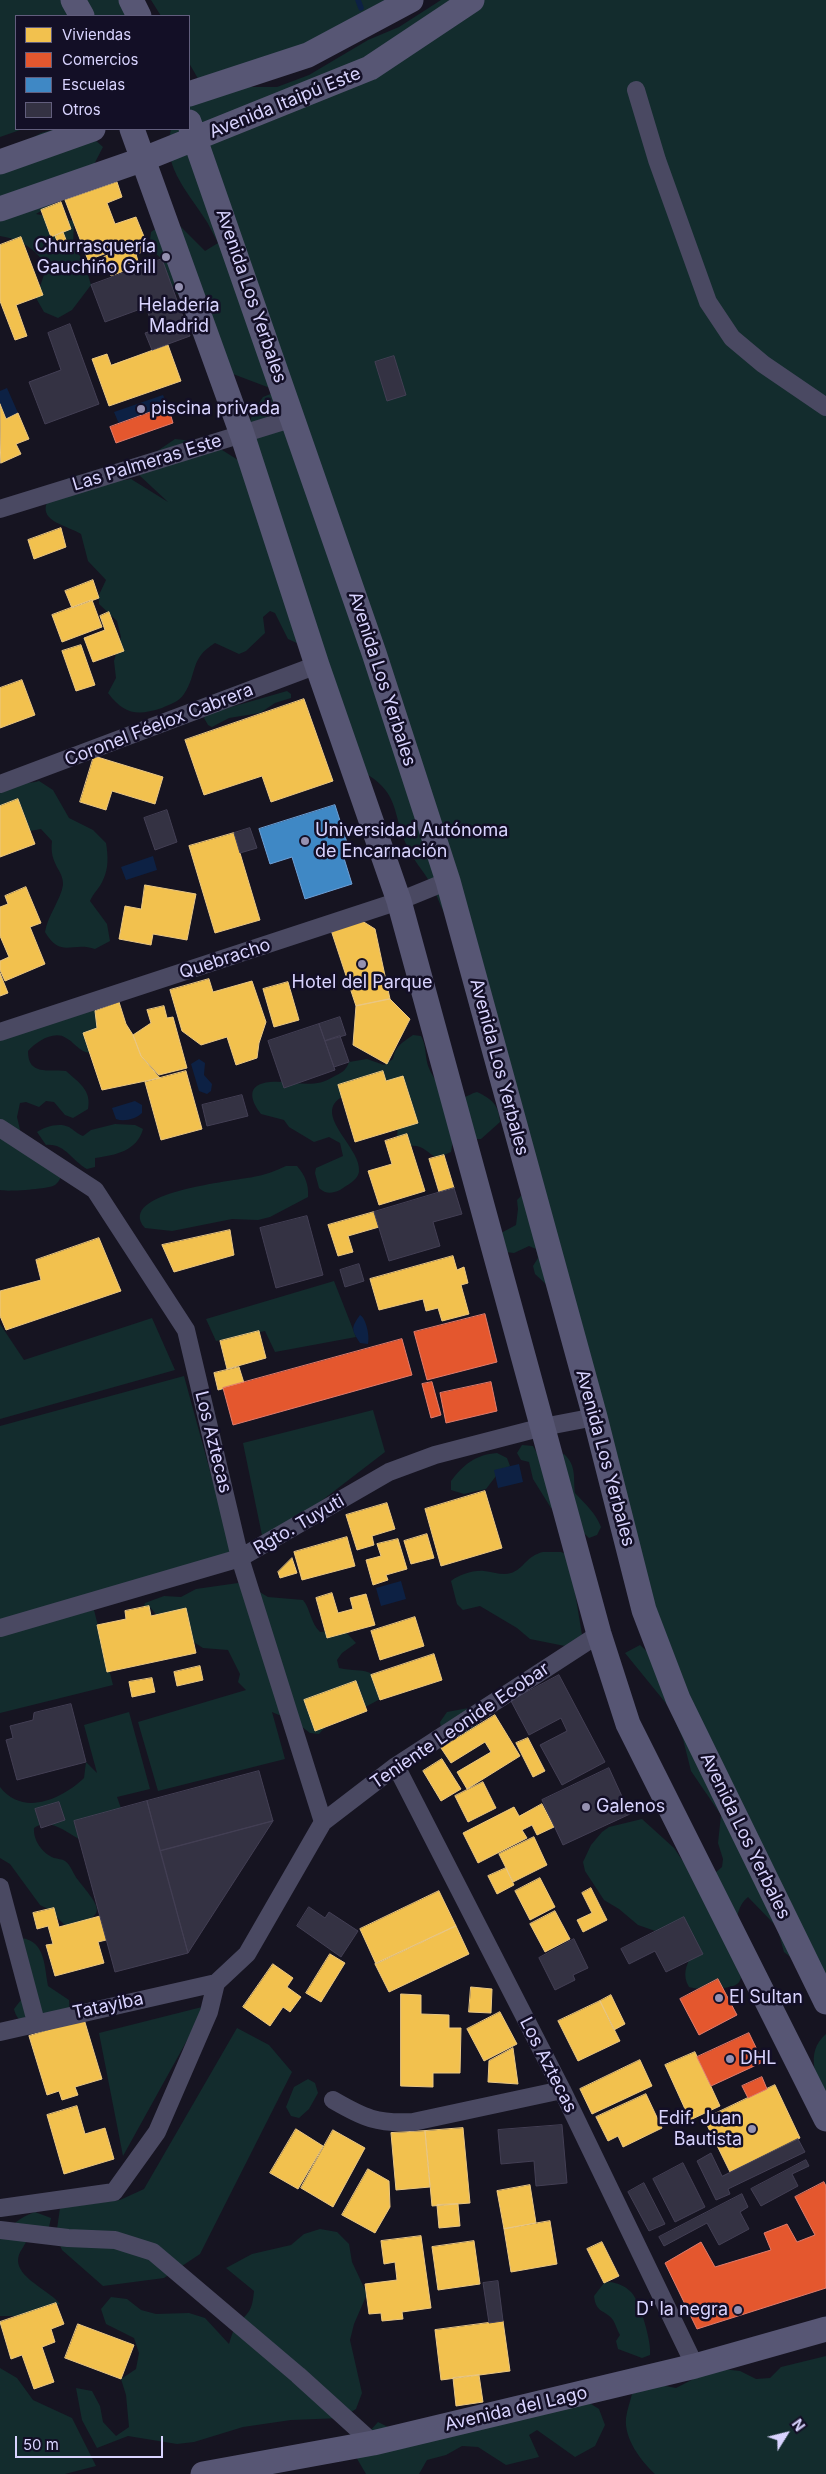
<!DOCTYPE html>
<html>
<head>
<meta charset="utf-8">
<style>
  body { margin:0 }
  #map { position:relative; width:826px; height:2474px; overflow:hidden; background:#161421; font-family:Inter,sans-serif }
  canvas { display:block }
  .legend { position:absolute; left:15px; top:15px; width:175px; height:115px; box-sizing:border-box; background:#130f26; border:1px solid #625e7d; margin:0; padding:6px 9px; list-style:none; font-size:15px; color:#d9d4ff }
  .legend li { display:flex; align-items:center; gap:10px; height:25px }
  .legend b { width:25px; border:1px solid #625e7d }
  .north { position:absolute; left:761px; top:2409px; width:50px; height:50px; -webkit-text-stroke:4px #130f26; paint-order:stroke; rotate:54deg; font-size:14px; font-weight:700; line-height:20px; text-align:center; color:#d9d4ff }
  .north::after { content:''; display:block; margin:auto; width:18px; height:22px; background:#d9d4ff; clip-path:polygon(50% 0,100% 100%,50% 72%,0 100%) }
  .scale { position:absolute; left:15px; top:2436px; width:148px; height:22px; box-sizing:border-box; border:2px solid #d9d4ff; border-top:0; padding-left:6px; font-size:15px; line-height:18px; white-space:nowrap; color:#d9d4ff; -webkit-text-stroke:4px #130f26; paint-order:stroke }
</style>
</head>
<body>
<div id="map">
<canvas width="826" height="2474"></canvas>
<ul class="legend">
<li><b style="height:14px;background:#f2c14e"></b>Viviendas</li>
<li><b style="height:14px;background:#e4572e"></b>Comercios</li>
<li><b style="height:14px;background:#3f88c5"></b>Escuelas</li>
<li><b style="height:14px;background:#343243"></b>Otros</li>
</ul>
<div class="north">N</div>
<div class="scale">50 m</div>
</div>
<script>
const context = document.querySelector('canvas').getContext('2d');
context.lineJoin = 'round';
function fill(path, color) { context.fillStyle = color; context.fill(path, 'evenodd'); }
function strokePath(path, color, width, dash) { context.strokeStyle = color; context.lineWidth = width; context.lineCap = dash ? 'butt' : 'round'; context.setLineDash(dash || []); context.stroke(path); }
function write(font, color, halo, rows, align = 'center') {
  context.font = font + ' Inter,sans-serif'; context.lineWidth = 5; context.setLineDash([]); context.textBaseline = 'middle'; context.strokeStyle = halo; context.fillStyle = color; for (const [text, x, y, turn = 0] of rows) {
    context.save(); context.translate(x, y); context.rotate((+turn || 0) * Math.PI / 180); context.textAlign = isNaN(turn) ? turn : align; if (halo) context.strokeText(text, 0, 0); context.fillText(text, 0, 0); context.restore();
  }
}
fill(new Path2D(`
  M0,0H126L135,16H16V129H23L0,137Z
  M151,0H421L204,89L189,63V16H161Z
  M441,0H826V2002L798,1963L784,1952L777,1927L748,1897C729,1912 738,1949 738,1970L741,1978C740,1980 739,1983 737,1984C730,1990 698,1990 689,1987C682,1975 686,1966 692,1954L661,1933L638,1925L619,1909L604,1900L585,1871L583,1862L591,1845L602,1832L609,1827L642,1819L674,1848L682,1860L715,1873L722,1867L723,1859L718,1843L721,1815L691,1771L683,1739L669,1707L625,1653L640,1645L665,1668L549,1287L535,1274L533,1266L538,1258L536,1249L529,1246L514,1253L505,1252L501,1233L516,1225L518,1209L517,1200L522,1195L455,927C440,911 440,900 431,884C423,870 412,859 406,844C393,815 399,794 368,775L319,653L288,639L275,613L270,611L263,617L265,633L246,651L239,654L215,643C189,659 198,673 184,694C179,702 170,704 162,708C137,716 125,715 108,693L116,678L114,661L121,637L117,621L99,604V595L106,580L88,561L81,534C65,524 33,521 51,495C77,457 98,486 131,479L168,502L138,474L153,454L175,439L211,443L238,460L253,412L263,397L278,391L225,371L186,302L162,279V259L149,248L151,232L164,223L180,226L205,251L218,243C213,234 209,224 203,216C185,188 162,165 171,129H189V104L241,87H277L309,75L368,40L399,27Z
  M56,129H83L103,147L88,176L63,198L36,214L74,221L73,246L84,262L91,285L72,310L58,318L44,312L36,298L47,266C35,249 21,239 0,236V156L41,133Z
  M287,691L291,694V698L275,703L260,713L229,718L212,727L208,725L204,718L207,714Z
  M39,781L53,790L69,818L93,830L106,843C108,855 109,868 103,880C100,888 93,893 90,901L107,924L110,941L95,949C72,941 61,959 45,932C47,917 61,899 63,885C64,870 49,865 52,841L41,829L25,832L0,819V788C16,781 24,785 39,781Z
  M98,1007L103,1014L93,1053C79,1053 77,1044 66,1038C54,1030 36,1042 28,1051C28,1076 48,1069 66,1071C78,1082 92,1090 88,1109L73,1118L65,1115L54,1102L46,1101L39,1107L26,1102L20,1103L17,1117L21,1134L62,1171C61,1177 60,1181 55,1185C49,1189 7,1192 0,1190V1029Z
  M413,1035L421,1036C426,1045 425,1052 427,1062C429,1074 449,1102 463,1098C468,1096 472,1093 477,1092C492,1099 499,1105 500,1122L481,1139L453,1140L451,1152L437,1158C426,1152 423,1144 409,1146L397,1138L398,1122L348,1094C305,1111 363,1147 359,1172C357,1181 347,1185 340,1190C331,1194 326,1194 319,1188L315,1173L316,1168L343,1156L340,1143L329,1137L314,1142L289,1127L284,1120L261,1114C250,1100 246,1084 270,1082C292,1080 313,1090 333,1077C341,1073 346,1071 349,1062L367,1059L384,1065L393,1059C395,1046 403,1042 413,1035Z
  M115,1124L135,1125L143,1129C137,1151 116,1155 95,1158V1167L87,1169C72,1161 65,1143 46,1145L37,1132C44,1127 59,1122 69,1127C74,1130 76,1133 83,1136L91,1130Z
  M286,1166H297C305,1175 309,1185 308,1197L270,1217L258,1220L232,1219L172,1231L145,1228C114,1192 235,1181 253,1177C264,1175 276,1171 286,1166Z
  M334,1281L356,1337L275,1352L265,1331L216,1341L206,1319Z
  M152,1318L175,1370L0,1419V1324L24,1360Z
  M184,1376L213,1482L237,1559L0,1625V1426Z
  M373,1410L385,1452L264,1545L243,1443Z
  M522,1445L533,1446L542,1462L564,1454C577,1466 573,1478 575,1493C586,1505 595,1512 601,1527L597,1535L589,1538L559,1510L551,1508L533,1479L529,1462L521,1460L517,1453Z
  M497,1453L507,1458L510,1466L496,1476L486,1489L464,1494L451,1490V1481C464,1464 475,1455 497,1453Z
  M543,1552H561L569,1555L582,1635L570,1647L530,1639L517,1628L480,1606L463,1610L457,1604L451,1581C459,1575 473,1570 484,1571C493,1572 503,1576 511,1573C524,1569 526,1556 543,1552Z
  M238,1583L246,1584L268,1597L303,1600C311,1610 310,1622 320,1632L344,1630L356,1643L342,1653L337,1660L339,1668C367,1674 372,1663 384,1696C365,1711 335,1714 319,1734L310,1733L297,1723L272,1712L285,1759L158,1791L138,1722L246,1690L238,1682L240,1674L228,1650L203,1648L189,1639L168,1629L150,1607L153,1624L142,1611L145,1603L164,1596L181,1597L196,1589Z
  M94,1610L113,1685L0,1713V1633Z
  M474,1707L480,1718L475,1730L456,1740L442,1734L440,1722L447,1712Z
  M129,1712L150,1789L117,1797L122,1811L79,1839C65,1831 48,1817 34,1828C33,1840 42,1853 54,1858C58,1859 62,1859 65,1861C71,1865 73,1874 78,1880C101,1909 109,1916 67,1927L48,1909L40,1905L10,1864L0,1858V1787C23,1817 62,1799 84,1778L86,1762L97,1773L84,1725Z
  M22,1938C46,1942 44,1967 48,1986L69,2000L71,2025C64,2027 51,2033 44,2032C30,2029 17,2023 14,2009L24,1996Z
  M206,2006L123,2156L99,2033Z
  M237,2028L269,2045L292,2072L200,2254L164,2278L103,2286L62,2250L56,2236L60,2208L120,2200L144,2189Z
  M826,2034V2104C818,2080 803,2054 826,2034Z
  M308,2079L315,2083L318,2093L309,2109L299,2118L291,2116L286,2107L294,2087Z
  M35,2212L51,2218L49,2227C43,2232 34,2234 29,2239C26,2241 24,2246 22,2249C5,2274 48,2288 60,2304L22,2316H0V2238C10,2226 20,2217 35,2212Z
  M320,2229L337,2232L349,2244L352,2262L367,2294L354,2324L350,2340L362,2393L356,2409L342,2418L291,2420L243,2427L194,2442L177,2444L128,2436L97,2448L82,2420L76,2388L92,2391L100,2406L103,2422L116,2436L129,2427L126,2395L121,2379L136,2369L139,2353L134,2338L106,2324L101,2309L111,2297L127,2299L141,2310L156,2314L189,2313L205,2318L229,2344C231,2338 233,2329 237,2325C250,2311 252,2311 254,2291L226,2268L252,2254L291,2245L304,2234Z
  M610,2282C618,2283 625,2286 631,2292C640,2301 652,2343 650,2355L642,2358L618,2349L616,2341L620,2335C617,2330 616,2325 613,2320C605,2309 596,2314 594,2296L604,2283Z
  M826,2356V2474H655C641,2461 624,2439 626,2418C627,2410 630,2402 632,2394L660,2385L676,2388L705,2373L722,2369L740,2371L756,2379L770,2378L781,2367Z
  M0,2368L17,2378L33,2400L72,2418L96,2466L65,2474H0Z
  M583,2399L599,2409L605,2425L595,2446L575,2457L537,2430L529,2435L539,2457L506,2465L478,2447L462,2446L446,2455L427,2460L419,2474H366L356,2457L360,2442L378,2422L390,2428Z`), '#132c2d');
fill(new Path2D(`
  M7,388L18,413L6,419L0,404V391Z
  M163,395L168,406L119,424L114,412Z
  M153,856L157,870L126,880L121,867Z
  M199,1059L205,1063L204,1075L212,1084L211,1091L207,1094L199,1091L191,1064Z
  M135,1101L142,1105V1113C136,1119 124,1122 116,1119L112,1108Z
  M360,1315C366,1318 370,1336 368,1344L360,1343C351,1329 351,1328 360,1315Z
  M519,1464L523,1482L498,1488L494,1470Z
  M401,1581L406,1599L381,1606L376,1588Z`), '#0d2144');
const homes = new Path2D(`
  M117,182L122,197L107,203L115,224L136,217L145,239L88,260L65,200Z
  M61,202L71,229L51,237L41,210Z
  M63,232L68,245L60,248L55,236Z
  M21,237L43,295L16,305L27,336L15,340L0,301V245Z
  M140,242L143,252L136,254L139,265L111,276L104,257Z
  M168,345L181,381L109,406L92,359L107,354L111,365Z
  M0,404L6,419L18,413L29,439L16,444L21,454L1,463Z
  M61,528L66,547L34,559L28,540Z
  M93,580L99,598L72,608L65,591Z
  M92,600L102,627L62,642L52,615Z
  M109,612L124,651L93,662L84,638L105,630L100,616Z
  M81,645L95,685L76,691L62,651Z
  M22,680L35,715L0,728V688Z
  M304,699L333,781L271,802L262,776L204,795L185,740Z
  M94,756L163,777L155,804L112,791L106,810L80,802Z
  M18,799L35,844L0,857V806Z
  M234,833L260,920L215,933L189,846Z
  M145,885L196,894L187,940L153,934L151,945L119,939L125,906L141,909Z
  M26,887L41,923L30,927L45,964L5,981L0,970V961L9,957L0,936V907L8,904L5,896Z
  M359,919L375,929L390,999L356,1006L329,924Z
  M0,973L8,993L0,996Z
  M209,979L213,992L252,981L266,1022L259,1043L257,1058L236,1065L227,1037L201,1045L182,1031L170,990Z
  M288,982L299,1020L274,1027L263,989Z
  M390,999L410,1019L387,1064L353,1045L356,1006Z
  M119,1002L126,1024L133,1035L141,1056L160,1078L102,1090L83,1033L97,1028L95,1011Z
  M164,1006L167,1018L173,1017L187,1068L159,1075L141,1056L133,1035L151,1023L147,1010Z
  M186,1071L202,1129L161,1140L145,1082Z
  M383,1071L386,1081L403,1076L418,1123L355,1142L338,1085Z
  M407,1134L425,1191L379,1205L368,1171L392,1164L385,1141Z
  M444,1155L454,1188L439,1192L429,1159Z
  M374,1212L379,1227L348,1236L353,1252L338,1256L328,1225Z
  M230,1230L234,1255L174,1272L162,1245Z
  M99,1238L121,1291L6,1330L0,1316V1291L41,1280L36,1260Z
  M453,1256L457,1270L464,1267L468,1283L461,1285L469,1314L442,1321L438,1308L426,1311L423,1299L379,1310L370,1279Z
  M259,1331L266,1358L227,1369L220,1341Z
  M239,1367L244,1383L218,1390L214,1373Z
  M485,1491L502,1548L441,1566L425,1509Z
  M387,1503L395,1529L372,1536L374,1545L357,1550L346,1515Z
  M427,1534L434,1558L411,1564L404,1541Z
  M347,1537L355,1566L302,1580L294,1552Z
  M398,1539L407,1569L386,1575L388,1580L373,1585L366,1560L381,1556L377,1544Z
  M292,1558L297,1573L280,1578L278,1572Z
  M332,1593L338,1613L353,1609L350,1598L366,1594L375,1625L327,1638L316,1598Z
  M149,1606L151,1616L186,1608L196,1653L107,1672L97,1625L126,1619L125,1611Z
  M415,1617L424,1646L380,1660L371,1631Z
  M434,1654L442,1680L380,1700L371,1675Z
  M200,1666L203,1680L177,1686L174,1672Z
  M152,1678L155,1692L132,1697L129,1682Z
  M356,1681L367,1711L315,1731L304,1700Z
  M495,1715L520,1756L467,1789L457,1772L491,1752L485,1742L451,1763L441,1748Z
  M528,1738L545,1771L533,1777L516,1743Z
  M442,1759L461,1789L441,1801L423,1771Z
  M483,1782L496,1808L468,1822L455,1796Z
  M542,1804L554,1827L537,1835L532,1825L522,1830L527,1838L478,1863L463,1833L514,1807L519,1816Z
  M534,1837L547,1865L513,1882L499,1854Z
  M506,1868L514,1885L497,1894L488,1876Z
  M540,1878L555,1907L530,1920L515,1891Z
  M591,1888L607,1920L583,1932L577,1920L592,1913L582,1893Z
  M439,1891L456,1926L376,1964L360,1929Z
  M54,1908L59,1927L100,1916L106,1940L98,1942L104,1963L55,1976L46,1945L53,1944L48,1926L37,1929L33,1913Z
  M555,1911L570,1939L545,1952L530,1924Z
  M456,1926L469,1954L389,1992L375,1964Z
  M330,1954L345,1963L321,2002L306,1993Z
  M273,1964L293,1978L287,1987L301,1997L290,2012L283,2007L270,2026L243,2007Z
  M471,1987L492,1989L491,2013L469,2012Z
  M401,1994L421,1995V2014L449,2015V2028H461L460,2073H433V2087L401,2086Z
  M611,1995L625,2024L614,2030L600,2001Z
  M600,2001L620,2041L578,2061L558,2021Z
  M500,2012L517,2044L484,2061L467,2029Z
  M84,2019L102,2079L75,2087L78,2095L62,2100L59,2091L47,2095L29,2036Z
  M513,2048L518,2084L488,2082L489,2061Z
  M695,2052L720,2106L690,2120L665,2065Z
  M640,2060L652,2086L592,2114L580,2089Z
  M775,2085L800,2138L730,2172L704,2119Z
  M646,2094L662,2128L623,2147L618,2136L608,2141L596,2117Z
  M77,2106L85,2134L105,2128L114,2159L64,2174L47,2115Z
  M463,2128L470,2203L432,2206L425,2131Z
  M296,2129L323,2146L298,2189L270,2173Z
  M333,2130L365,2148L333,2207L301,2188Z
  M425,2131L430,2187L396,2190L391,2133Z
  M368,2169L389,2181L390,2207L375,2233L342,2215Z
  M530,2185L536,2223L504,2229L497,2191Z
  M458,2204L460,2226L439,2228L437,2205Z
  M550,2221L557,2264L511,2272L504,2229Z
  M421,2236L431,2308L402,2312L403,2319L382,2321L381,2313L369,2314L365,2284L397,2280L395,2262L384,2264L381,2241Z
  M474,2241L480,2284L438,2290L432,2247Z
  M602,2242L619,2276L604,2283L587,2249Z
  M56,2303L64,2324L51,2329L55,2342L42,2347L54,2382L34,2389L22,2355L11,2359L0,2322Z
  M503,2321L510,2371L441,2380L435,2330Z
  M78,2324L134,2345L121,2379L65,2358Z
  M479,2375L483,2402L456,2406L453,2378Z`);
fill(homes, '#f2c14e');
strokePath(homes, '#eac783', 1);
const shops = new Path2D(`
  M168,406L173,423L116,443L110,427Z
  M485,1314L497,1362L427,1380L414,1332Z
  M402,1339L412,1375L233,1425L223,1388Z
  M432,1382L441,1415L431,1418L422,1384Z
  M491,1382L497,1411L446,1423L440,1393Z
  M718,1979L737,2015L699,2035L680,1999Z
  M749,2033L763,2062L711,2086L697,2057Z
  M762,2077L767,2089L748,2098L742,2086Z
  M824,2182L826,2186V2288L697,2329L665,2263L701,2242L715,2267L771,2250L764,2233L787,2224L797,2242L815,2235L795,2197Z`);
fill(shops, '#e4572e');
strokePath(shops, '#e17c6d', 1);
const schools = new Path2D(`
  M335,805L350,852L343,855L352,884L305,899L292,857L270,864L259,829Z`);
fill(schools, '#3f88c5');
strokePath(schools, '#6d9fd6', 1);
strokePath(new Path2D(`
  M358,0L361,8`), '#0d2144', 5.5);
const building = new Path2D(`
  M162,259L190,336L152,350L145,333L154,330L146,307L105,322L91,285Z
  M70,324L99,404L45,424L29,382L61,370L48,333Z
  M394,356L406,395L387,401L375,362Z
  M167,810L177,842L155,850L144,818Z
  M250,828L257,848L240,853L234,833Z
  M340,1017L346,1035L325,1041L319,1024Z
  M319,1024L335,1070L284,1088L268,1041Z
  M340,1036L349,1062L334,1067L325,1041Z
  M242,1095L248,1116L207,1126L202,1105Z
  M454,1188L462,1214L433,1222L440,1246L389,1261L374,1212Z
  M307,1216L323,1275L276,1288L260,1228Z
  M359,1264L364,1281L345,1287L340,1270Z
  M559,1675L605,1762L562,1785L540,1745L567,1731L561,1718L529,1735L511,1701Z
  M71,1704L86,1762L17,1780L6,1740L13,1738L10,1726L33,1720L34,1713Z
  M609,1768L630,1814L563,1845L542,1800Z
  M259,1771L273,1821L160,1851L147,1801Z
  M147,1801L188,1953L115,1972L74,1821Z
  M59,1802L65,1820L41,1828L35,1809Z
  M273,1821L188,1953L160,1851Z
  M309,1907L325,1918L329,1912L358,1931L341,1957L297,1926Z
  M684,1917L703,1954L666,1972L655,1951L629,1964L621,1949Z
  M574,1939L588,1968L573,1975L575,1980L555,1990L539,1958Z
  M562,2125L567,2183L536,2186L534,2161L501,2164L498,2130Z
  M798,2139L805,2152L728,2189L730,2194L716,2200L697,2161L711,2153L722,2176Z
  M806,2160L809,2166L792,2174L798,2186L761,2206L751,2189Z
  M683,2163L705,2207L675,2222L653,2179Z
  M644,2183L665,2224L649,2231L628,2192Z
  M742,2194L748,2207L740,2212L749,2229L719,2245L707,2223L664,2246L659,2237Z
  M498,2281L503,2321L489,2323L483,2283Z`);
fill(building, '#343243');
strokePath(building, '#433f54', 1);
strokePath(new Path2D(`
  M636,90L657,160L708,302L732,338L763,364L826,407
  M0,509L294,418
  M0,784L317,665
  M0,1032L399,901L448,881
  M0,1128L95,1190L186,1330L240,1558L323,1822
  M0,1628L240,1558L389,1472L435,1455L543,1427L595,1417
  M396,1766L562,2090L695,2366
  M0,1887L36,2022
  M0,2032L216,1983
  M333,2100C364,2118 377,2124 413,2122L562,2090
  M0,2208L114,2192L157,2132L209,2012L216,1983L247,1954L323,1822L396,1766L599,1634
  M0,2230L68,2238L115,2240L153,2252L298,2375L373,2443`), '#4a4962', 18);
strokePath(new Path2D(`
  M73,0L82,16
  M131,0L139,16
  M189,94L308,55L411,0
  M189,122L374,653L448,881L595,1417L644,1610L678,1699L826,2002
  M132,129L242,434L317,665L399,901L599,1634L628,1724L826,2119
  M0,162L93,129
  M0,209L144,159L370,68L472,0
  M203,2474L373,2443L695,2366L826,2329`), '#575674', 25);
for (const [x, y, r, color] of [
  [166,257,5,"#9591b1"],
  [179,287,5,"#9591b1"],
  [141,409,5,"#9591b1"],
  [305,841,5,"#9591b1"],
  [362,964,5,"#9591b1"],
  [586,1807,5,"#9591b1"],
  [719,1998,5,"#9591b1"],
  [730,2059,5,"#9591b1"],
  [752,2129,5,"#9591b1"],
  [738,2310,5,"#9591b1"]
]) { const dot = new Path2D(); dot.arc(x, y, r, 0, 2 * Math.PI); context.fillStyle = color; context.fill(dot); strokePath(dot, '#130f26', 2); }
write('18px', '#d9d4ff', '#130f26', [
  ["Avenida Itaipú Este",285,103,-22],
  ["Avenida Los Yerbales",251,296,71],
  ["Las Palmeras Este",147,463,-17],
  ["Avenida Los Yerbales",382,679,72],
  ["Coronel Féelox Cabrera",159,725,-21],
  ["Quebracho",225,959,-18],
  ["Avenida Los Yerbales",499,1067,75],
  ["Los Aztecas",213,1442,76],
  ["Avenida Los Yerbales",605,1458,75],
  ["Rgto. Tuyuti",299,1525,-30],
  ["Teniente Leonide Ecobar",460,1726,-34],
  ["Avenida Los Yerbales",745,1836,64],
  ["Tatayiba",108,2006,-12],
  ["Los Aztecas",548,2065,63],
  ["Avenida del Lago",516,2409,-13]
]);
write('18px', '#d9d4ff', '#130f26', [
  ["Churrasquería",156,247,"right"],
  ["Gauchiño Grill",156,268,"right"],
  ["Heladería",179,306,"center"],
  ["Madrid",179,327,"center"],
  ["piscina privada",151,409],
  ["Universidad Autónoma",315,831],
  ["de Encarnación",315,852],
  ["Hotel del Parque",362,983,"center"],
  ["Galenos",596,1807],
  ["El Sultan",729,1998],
  ["DHL",740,2059],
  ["Edif. Juan",742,2119,"right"],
  ["Bautista",742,2140,"right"],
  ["D' la negra",728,2310,"right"]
], 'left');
</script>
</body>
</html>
